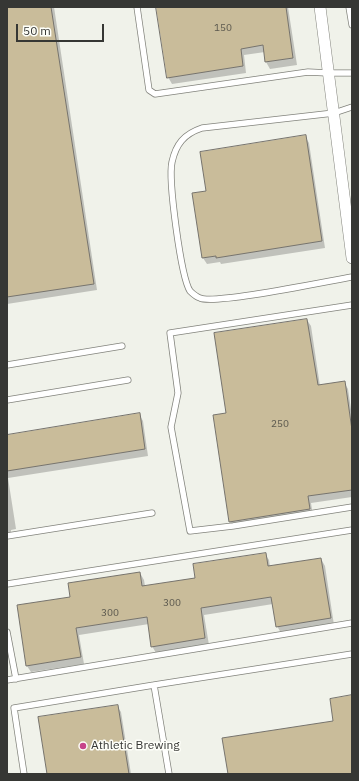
<!DOCTYPE html>
<html>
<head>
<meta charset="utf-8">
<style>
  body { margin:0 }
  #map { position:relative; width:359px; height:781px; overflow:hidden; background:#f0f2ea; font-family:"IBM Plex Sans",sans-serif }
  canvas { display:block }
  .frame { position:absolute; inset:0; border:8px solid #363734; pointer-events:none }
  .scale { position:absolute; left:16px; top:24px; width:88px; height:18px; box-sizing:border-box; border:2px solid #363734; border-top:0; padding-left:5px; font-size:12px; line-height:14px; white-space:nowrap; color:#363734; -webkit-text-stroke:3px #fefff9; paint-order:stroke }
</style>
</head>
<body>
<div id="map">
<canvas width="359" height="781"></canvas>
<div class="frame"></div>
<div class="scale">50 m</div>
</div>
<script>
const context = document.querySelector('canvas').getContext('2d');
context.lineJoin = 'round';
function fill(path, color) { context.fillStyle = color; context.fill(path, 'evenodd'); }
function strokePath(path, color, width, dash) { context.strokeStyle = color; context.lineWidth = width; context.lineCap = dash ? 'butt' : 'round'; context.setLineDash(dash || []); context.stroke(path); }
function write(font, color, halo, rows, align = 'center') {
  context.font = font + ' "IBM Plex Sans",sans-serif'; context.lineWidth = 3; context.setLineDash([]); context.textBaseline = 'middle'; context.strokeStyle = halo; context.fillStyle = color; for (const [text, x, y, turn = 0] of rows) {
    context.save(); context.translate(x, y); context.rotate((+turn || 0) * Math.PI / 180); context.textAlign = isNaN(turn) ? turn : align; if (halo) context.strokeText(text, 0, 0); context.fillText(text, 0, 0); context.restore();
  }
}
fill(new Path2D(`
  M7,7H54L97,290L7,304Z
  M157,7H288L297,65L270,69L266,62L265,52L244,55L246,73L172,84L168,77Z
  M305,136L309,143L325,248L221,264L220,262L207,264L203,258L207,192Z
  M307,320L311,326L320,386L344,382L348,389L352,416V497L311,503L313,516L234,528L230,522L227,414Z
  M139,414L143,421L148,456L8,478L16,529L11,530V534L7,535V436Z
  M265,554L269,560L270,567L321,559L325,566L334,625L281,633L277,626L273,604L204,615L209,645L156,653L152,646L149,624L79,635L84,664L31,672L27,666L71,598L140,573L144,580L145,586L196,578Z
  M117,706L121,712L131,774H48Z`), '#0003');
const building = new Path2D(`
  M7,7H51L94,284L7,297Z
  M156,7H286L293,58L265,62L263,45L241,49L243,66L167,78Z
  M306,135L322,241L216,258V256L202,258L192,193L206,191L200,152Z
  M307,319L318,385L345,381L352,430V490L308,496L310,509L229,522L213,415L226,413L214,333Z
  M140,413L145,449L7,471V435Z
  M266,553L268,566L321,558L331,618L276,627L271,597L201,608L205,638L151,647L147,617L76,628L81,657L26,666L17,605L70,597L68,583L140,572L142,586L195,578L193,564Z
  M352,695V774H228L222,738L333,721L330,699Z
  M118,705L129,774H47L38,717Z`);
fill(building, '#c9bc9a');
strokePath(building, '#76736d', 1);
const lane = new Path2D(`
  M137,7L149,90L155,94L308,72L328,73H352
  M349,7L352,25
  M352,107L334,113L202,128C184,134 176,144 172,162C168,180 181,277 190,291C192,293 197,297 200,298C215,305 328,281 352,277
  M352,305L170,333L178,393L171,427L190,531L233,526L352,507
  M7,365L122,346
  M7,400L128,380
  M7,536L152,513
  M7,584L352,530
  M7,632L16,679
  M7,680L352,623
  M24,774L14,708L154,685
  M169,774L154,685L352,654`);
const street = new Path2D(`
  M320,7L352,258`);
strokePath(lane, '#82837c', 7);
strokePath(street, '#82837c', 12);
strokePath(lane, '#fff', 5.5);
strokePath(street, '#fff', 11);
for (const [x, y, r, color] of [
  [83,746,4,"#c7448a"]
]) { const dot = new Path2D(); dot.arc(x, y, r, 0, 2 * Math.PI); context.fillStyle = color; context.fill(dot); strokePath(dot, '#fefff9', 1.5); }
write('10px', '#5b584e', null, [
  ["150",223,28],
  ["250",280,424],
  ["300",172,603],
  ["300",110,613]
]);
write('12px', '#363734', '#fefff9', [
  ["Athletic Brewing",91,746]
], 'left');
</script>
</body>
</html>
